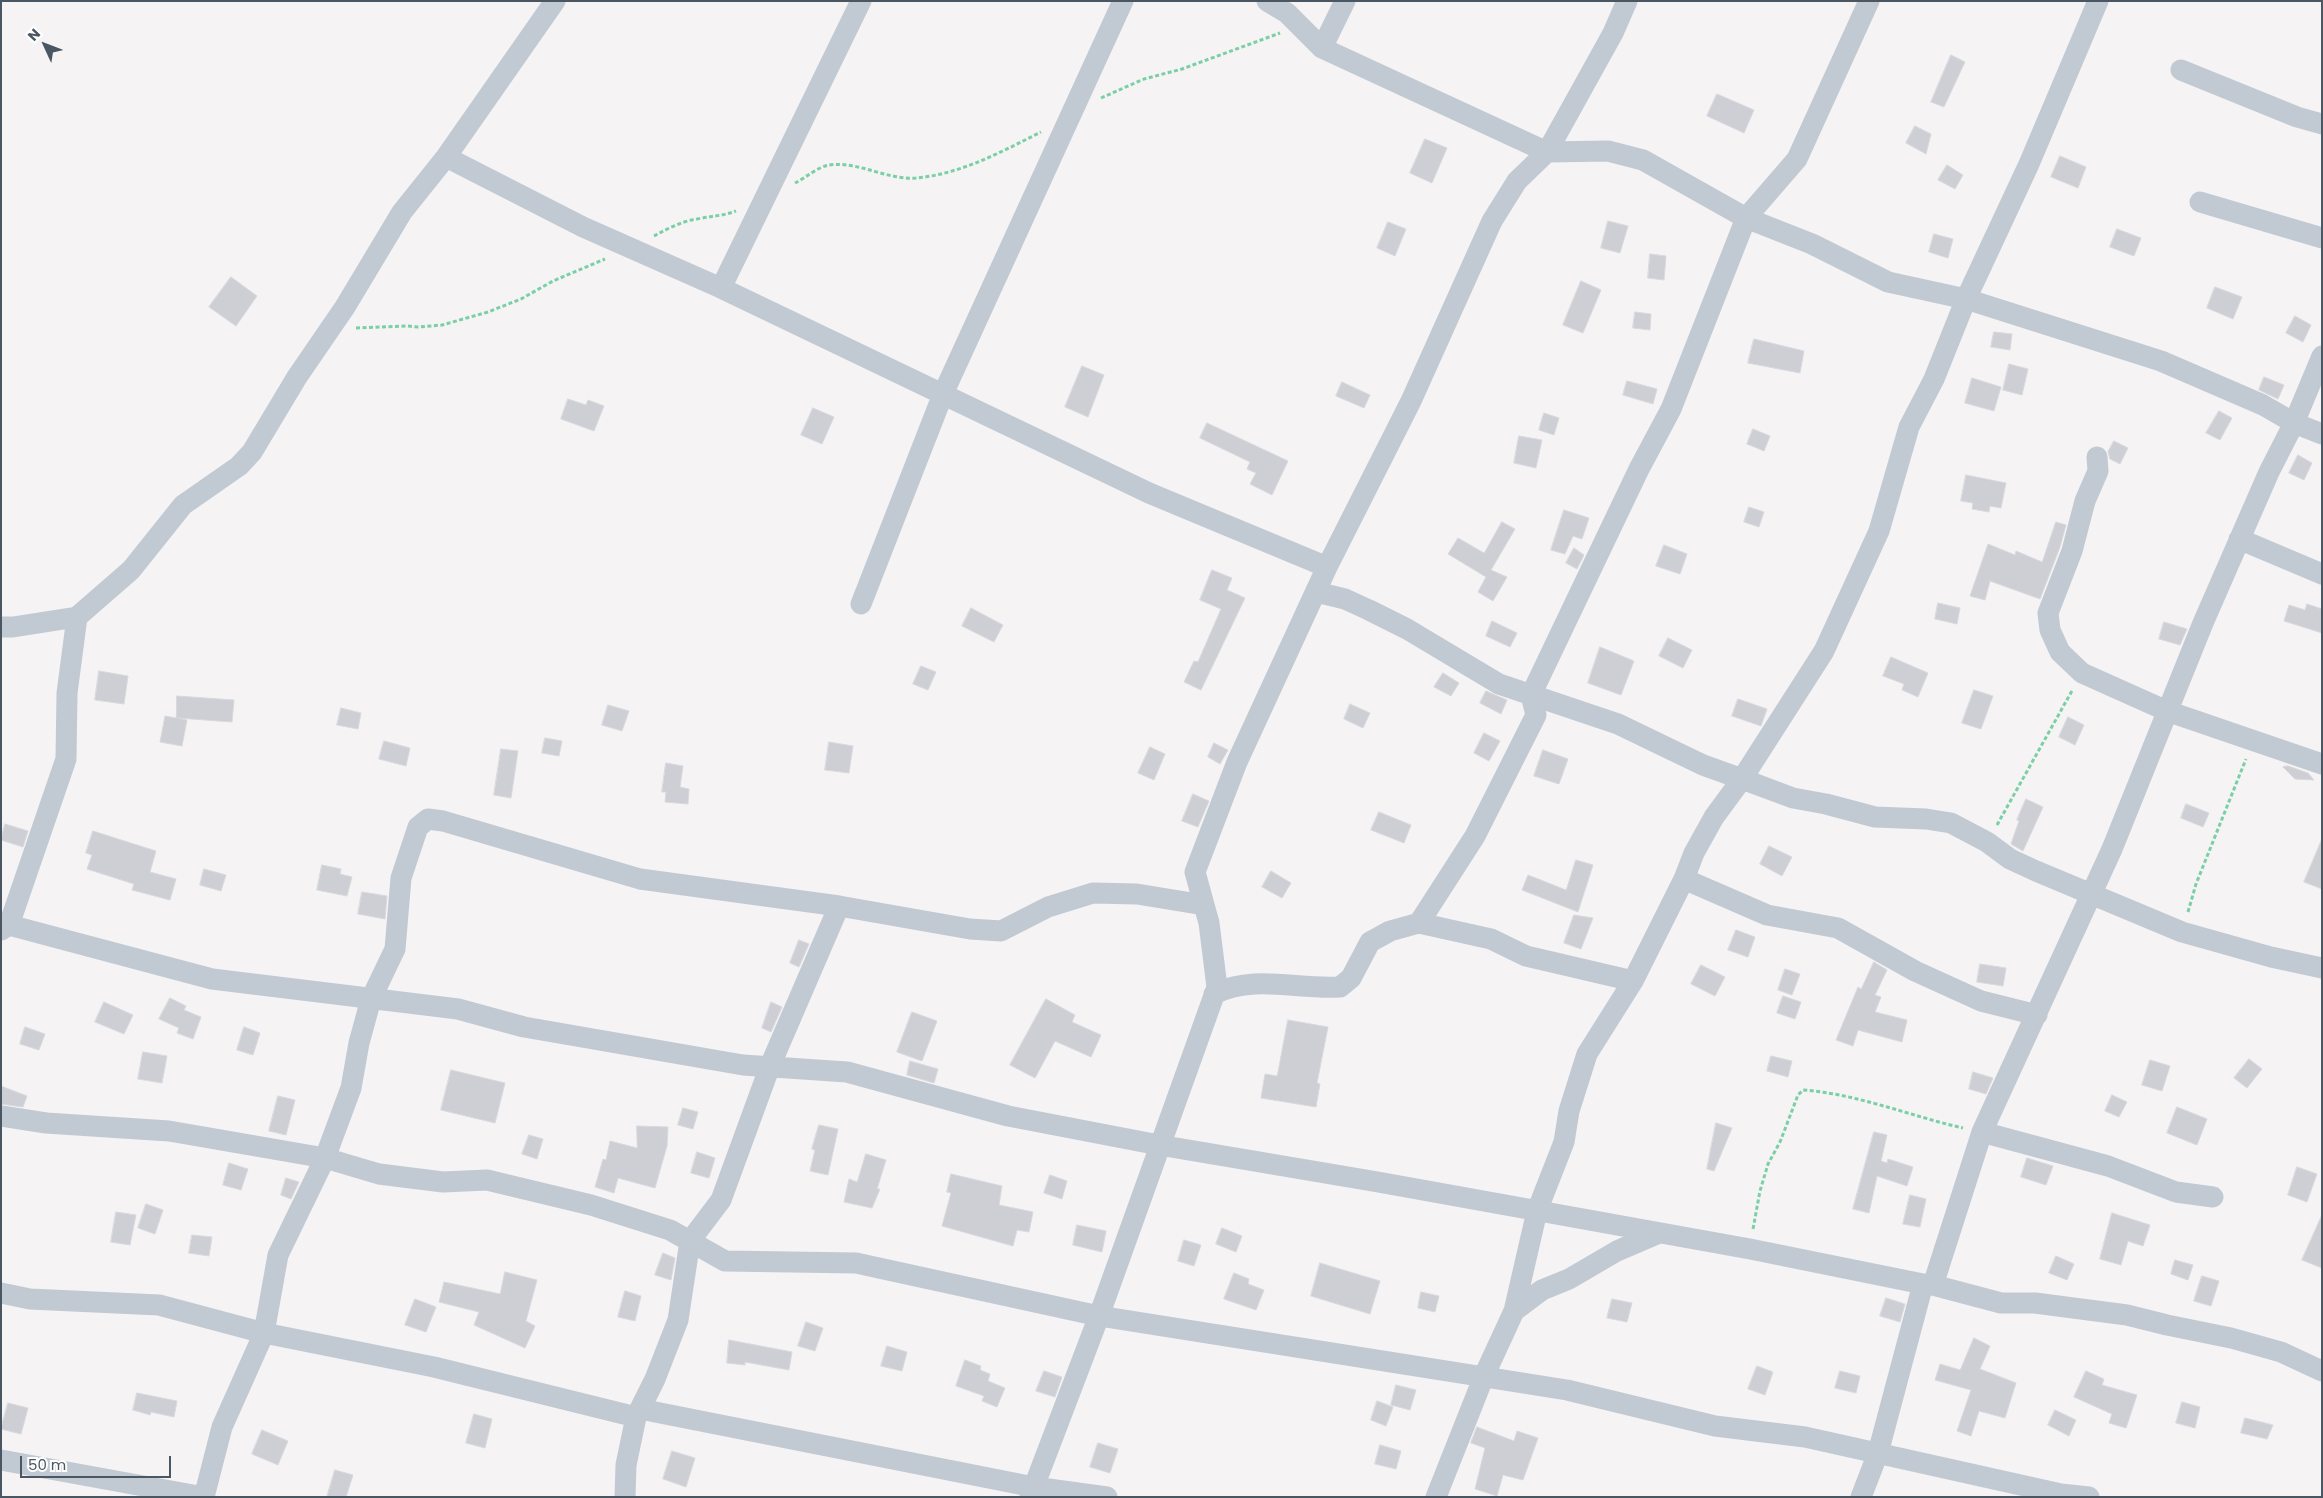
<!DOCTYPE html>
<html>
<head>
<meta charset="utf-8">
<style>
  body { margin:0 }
  #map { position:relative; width:2323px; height:1498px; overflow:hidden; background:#f5f3f3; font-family:Poppins,sans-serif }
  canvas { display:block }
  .frame { position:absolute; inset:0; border:2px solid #4a5661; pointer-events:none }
  .north { position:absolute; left:20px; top:20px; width:50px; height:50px; -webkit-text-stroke:4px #fff; paint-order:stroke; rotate:313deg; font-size:14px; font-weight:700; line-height:20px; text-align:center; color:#4a5661 }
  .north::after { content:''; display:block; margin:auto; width:18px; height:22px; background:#4a5661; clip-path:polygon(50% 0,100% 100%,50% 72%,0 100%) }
  .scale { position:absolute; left:20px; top:1456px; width:151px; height:22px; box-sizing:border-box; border:2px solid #4a5661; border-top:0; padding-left:6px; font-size:15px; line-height:18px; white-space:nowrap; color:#4a5661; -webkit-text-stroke:4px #fff; paint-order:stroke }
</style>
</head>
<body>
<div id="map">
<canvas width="2323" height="1498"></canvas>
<div class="frame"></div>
<div class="north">N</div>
<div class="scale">50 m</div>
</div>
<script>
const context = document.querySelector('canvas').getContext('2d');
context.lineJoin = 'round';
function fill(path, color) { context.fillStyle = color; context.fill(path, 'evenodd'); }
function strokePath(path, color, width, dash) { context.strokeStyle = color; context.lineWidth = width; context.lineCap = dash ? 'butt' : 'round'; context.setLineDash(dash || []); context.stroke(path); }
const building = new Path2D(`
  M1951,55L1965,62L1944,107L1931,102Z
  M1717,94L1754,110L1744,133L1707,116Z
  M1915,126L1931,134L1926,154L1906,143Z
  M1425,139L1447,148L1432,183L1410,173Z
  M2060,156L2086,167L2078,188L2051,177Z
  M1947,165L1963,175L1955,189L1938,180Z
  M1608,221L1628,226L1620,253L1601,248Z
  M1388,222L1406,229L1395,256L1377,248Z
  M2117,229L2141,238L2134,256L2110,247Z
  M1934,234L1953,239L1948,258L1929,252Z
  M1650,254L1666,256L1664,280L1648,278Z
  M231,277L257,296L236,326L209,307Z
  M1581,281L1601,290L1583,333L1563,325Z
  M2215,287L2242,297L2233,319L2207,308Z
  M1635,312L1651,314L1650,330L1633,328Z
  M2295,316L2311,325L2303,342L2286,333Z
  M1994,332L2012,334L2010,350L1991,347Z
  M1754,339L1804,351L1800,373L1748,363Z
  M2009,364L2028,369L2022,395L2003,390Z
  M1082,366L1104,375L1088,417L1065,407Z
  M2264,377L2284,385L2278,399L2259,390Z
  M1972,378L2001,387L1994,411L1965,403Z
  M1627,381L1657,389L1653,404L1623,395Z
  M1342,382L1370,395L1364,408L1336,396Z
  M568,399L586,405L588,400L604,406L594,431L561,419Z
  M813,408L834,417L822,444L801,435Z
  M2219,411L2232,418L2220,440L2206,433Z
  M1544,413L1559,418L1554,435L1539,430Z
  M1207,423L1288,461L1272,495L1250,484L1256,473L1247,469L1250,462L1200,438Z
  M1753,429L1770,436L1764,451L1747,444Z
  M1519,436L1542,440L1536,468L1514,463Z
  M2114,441L2128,448L2120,464L2110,459L2108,452Z
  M2298,455L2312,463L2304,480L2289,473Z
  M1966,475L2006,483L2001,508L1990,506L1989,512L1972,509L1973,503L1961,501Z
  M1749,507L1764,512L1759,527L1744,522Z
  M1564,510L1589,518L1582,539L1573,536L1565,554L1551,550Z
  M1502,522L1515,529L1491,570L1507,577L1493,601L1478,592L1486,577L1448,554L1458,538L1484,553Z
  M2056,522L2066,525L2060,547L2040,599L1990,581L1985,600L1970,596L1988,544L2015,555L2016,551L2042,562Z
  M1664,545L1687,554L1680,574L1656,566Z
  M1574,548L1584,555L1577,569L1566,563Z
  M1212,570L1232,578L1227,590L1245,598L1201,690L1184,682L1194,661L1198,662L1221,609L1200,600Z
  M1938,603L1960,608L1957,624L1935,619Z
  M2307,604L2322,609V633L2284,621L2289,605L2305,610Z
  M971,608L1003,625L994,642L962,626Z
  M1492,621L1517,633L1510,647L1486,636Z
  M2164,622L2187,629L2180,645L2159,639Z
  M1668,638L1692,650L1683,668L1659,656Z
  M1600,647L1634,661L1621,695L1588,683Z
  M1891,657L1928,673L1918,697L1902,690L1904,684L1883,676Z
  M921,666L936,672L928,690L913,684Z
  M99,671L128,676L124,704L95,700Z
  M1443,673L1459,683L1451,696L1434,687Z
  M1974,690L1993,696L1981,729L1962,723Z
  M1486,691L1507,700L1501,714L1480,703Z
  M177,696L234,700L232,722L178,718L187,720L182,746L160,742L165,716L176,718Z
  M1738,699L1767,709L1761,726L1732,716Z
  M1350,704L1370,713L1363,728L1344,719Z
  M608,705L629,711L622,731L602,725Z
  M341,708L361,713L358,729L337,725Z
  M2068,717L2084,725L2075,745L2059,737Z
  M1484,733L1500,741L1489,761L1474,753Z
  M545,738L562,741L559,756L542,753Z
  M384,741L410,748L406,766L379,759Z
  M829,742L853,746L849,773L825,770Z
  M1214,743L1228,750L1220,764L1208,757Z
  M1150,747L1165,754L1154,780L1138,773Z
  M501,749L518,751L511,798L494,795Z
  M1543,750L1568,759L1559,784L1534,776Z
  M666,763L683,766L680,787L689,789L688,804L665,802L666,792H662Z
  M2288,766L2308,773L2314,780L2295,779L2283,767Z
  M1193,794L1209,801L1198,827L1182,821Z
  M2026,799L2043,807L2023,851L2011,844L2019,821L2017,820Z
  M2186,804L2209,813L2203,827L2181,818Z
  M1379,812L1411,825L1404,843L1371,830Z
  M5,824L28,831L23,847L1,840Z
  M93,831L156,851L150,872L176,879L170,900L132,890L134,884L87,869L92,855L86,853Z
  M2322,839V889L2304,882Z
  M1769,846L1792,857L1782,876L1760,864Z
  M1576,860L1593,865L1578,912L1522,890L1528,875L1566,890Z
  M322,865L341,869L340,874L352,877L347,896L317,890Z
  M204,869L226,875L221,891L200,885Z
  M1271,871L1291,883L1282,898L1262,887Z
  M362,892L387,896L385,919L358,914Z
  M1574,915L1593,918L1581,949L1564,943Z
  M1736,930L1755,937L1748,957L1728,950Z
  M799,940L809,944L799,967L790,963Z
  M1874,962L1887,970L1875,995L1881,997L1875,1012L1907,1020L1902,1042L1858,1030L1853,1046L1836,1040L1858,987L1861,989Z
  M1980,964L2006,968L2003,986L1977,982Z
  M1701,965L1725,977L1715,996L1691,984Z
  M1785,969L1800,974L1792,995L1778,990Z
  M1783,996L1801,1002L1795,1019L1777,1013Z
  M170,998L186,1006L184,1010L201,1017L193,1039L177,1033L179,1028L159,1019Z
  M1046,999L1075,1015L1072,1022L1101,1035L1091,1057L1055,1041L1035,1078L1010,1065Z
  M104,1002L133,1015L124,1034L95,1022Z
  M771,1002L782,1007L771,1032L762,1028Z
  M912,1012L937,1021L922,1061L897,1052Z
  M1288,1020L1328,1027L1317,1083L1320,1084L1316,1107L1261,1098L1265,1074L1277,1076Z
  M25,1027L45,1034L39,1050L20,1044Z
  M244,1027L260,1033L253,1055L237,1050Z
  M143,1052L167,1056L162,1083L138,1079Z
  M1771,1056L1792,1061L1788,1077L1767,1071Z
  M2249,1059L2262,1069L2247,1088L2234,1078Z
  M2150,1060L2170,1066L2162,1091L2142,1085Z
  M910,1061L938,1069L934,1083L907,1075Z
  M451,1070L505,1083L495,1123L441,1110Z
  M1973,1072L1993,1078L1986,1094L1969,1089Z
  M1,1086L27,1096L23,1107L1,1104Z
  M2112,1095L2127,1102L2119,1117L2105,1111Z
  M278,1096L295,1100L286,1135L269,1131Z
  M2177,1107L2207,1119L2197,1145L2167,1133Z
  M683,1108L698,1112L693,1129L678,1125Z
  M1716,1123L1732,1128L1714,1171L1707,1169Z
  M819,1125L838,1129L828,1175L810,1171L815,1150L812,1149Z
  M637,1126L668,1127L667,1146L655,1188L618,1178L614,1193L595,1187L603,1159L606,1160L610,1141L637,1148Z
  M1874,1132L1887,1135L1881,1161L1887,1163L1888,1159L1913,1167L1907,1186L1877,1176L1869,1213L1853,1209Z
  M529,1135L543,1139L537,1159L522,1154Z
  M697,1152L715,1158L709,1178L691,1173Z
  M866,1154L886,1160L877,1189H880L872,1208L844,1202L849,1179L857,1182Z
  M2027,1158L2053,1166L2046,1185L2021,1177Z
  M229,1163L248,1169L241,1190L223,1185Z
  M2297,1167L2317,1174L2307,1202L2288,1195Z
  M951,1174L1002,1186L999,1205L1033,1212L1029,1232L1017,1230L1013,1246L942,1226L951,1193L947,1192Z
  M1050,1175L1067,1181L1062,1199L1044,1193Z
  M286,1178L299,1182L291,1199L281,1195Z
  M1910,1195L1926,1199L1920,1227L1903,1224Z
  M146,1204L163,1210L155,1234L138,1228Z
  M116,1212L136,1215L130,1245L111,1242Z
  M2112,1213L2150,1225L2143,1246L2128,1241L2121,1265L2100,1259Z
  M2322,1215V1268L2302,1260Z
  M1077,1225L1106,1231L1102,1252L1073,1245Z
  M1222,1228L1242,1236L1236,1252L1216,1244Z
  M192,1235L212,1237L209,1256L189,1253Z
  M1184,1240L1201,1245L1194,1266L1178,1261Z
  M663,1253L675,1258L671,1280L655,1275Z
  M2056,1256L2074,1264L2067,1280L2049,1273Z
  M2175,1260L2193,1265L2188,1280L2171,1274Z
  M1320,1263L1380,1281L1370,1314L1311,1296Z
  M505,1272L537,1280L526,1321L535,1326L525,1348L474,1325L479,1312L439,1302L444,1282L500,1294Z
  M1234,1273L1249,1279L1248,1284L1264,1290L1256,1310L1224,1299Z
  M2202,1276L2219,1281L2211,1306L2194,1301Z
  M625,1291L641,1296L635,1321L618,1317Z
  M1421,1292L1439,1296L1435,1312L1418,1308Z
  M1886,1298L1905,1304L1900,1322L1880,1316Z
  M415,1299L436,1307L426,1332L405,1325Z
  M1612,1299L1632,1303L1627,1322L1607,1318Z
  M806,1322L823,1328L815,1351L798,1346Z
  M1974,1338L1990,1346L1980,1369L2016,1383L2005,1418L1979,1411L1971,1436L1957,1431L1971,1390L1935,1380L1940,1364L1960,1370Z
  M729,1340L792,1352L789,1370L745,1362V1365L727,1363Z
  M887,1346L907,1352L902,1371L881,1366Z
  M965,1360L981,1366L980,1370L990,1374L988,1381L1005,1388L997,1407L982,1401L984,1396L956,1386Z
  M1757,1366L1773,1372L1765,1395L1748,1389Z
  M1044,1371L1062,1377L1055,1397L1036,1391Z
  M1840,1371L1860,1376L1856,1393L1835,1388Z
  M2086,1371L2104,1379L2102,1385L2137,1395L2126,1428L2109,1423L2112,1414L2074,1397Z
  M1396,1385L1416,1390L1410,1410L1391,1405Z
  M137,1393L177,1401L174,1417L151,1412L150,1415L133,1410Z
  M1377,1401L1393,1407L1386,1426L1371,1420Z
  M2182,1402L2200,1407L2195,1428L2176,1423Z
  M8,1403L28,1408L21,1434L1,1429Z
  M2055,1410L2076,1420L2069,1436L2048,1425Z
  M474,1414L492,1419L485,1448L466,1443Z
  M2245,1418L2273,1425L2267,1439L2241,1433Z
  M1477,1427L1514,1441L1517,1431L1538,1438L1523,1480L1503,1475L1497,1496L1475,1489L1485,1448L1471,1443Z
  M262,1430L288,1441L278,1465L252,1454Z
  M1098,1443L1118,1449L1110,1473L1090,1467Z
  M1380,1445L1401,1451L1396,1469L1375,1464Z
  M672,1451L695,1458L686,1487L663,1479Z
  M335,1470L353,1475L346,1497H327Z`);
fill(building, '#cdcfd5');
strokePath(building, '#d7d9de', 1);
strokePath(new Path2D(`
  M1101,98L1144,79L1182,69L1280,33
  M795,183C805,178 818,167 829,165C859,161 886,180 916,178C961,174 1001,152 1041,132
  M654,236C667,229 682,221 697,219C711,216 723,216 736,211
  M356,328L407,326L418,327L442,325L488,312L521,299L553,281L605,259
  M1997,825L2073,689
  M2188,912L2196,884L2246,759
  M1753,1229L1760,1191L1768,1164L1780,1142L1798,1095L1803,1090C1858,1094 1910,1116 1963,1128`), '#7ad0a6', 3, [4, 2.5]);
strokePath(new Path2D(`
  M1267,1L1287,13L1322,48L1547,152L1608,151L1643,160L1746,218L1797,159L1869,1
  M1322,48L1345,1
  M2181,70L2297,117L2322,124
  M446,157L583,227L721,288L1149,493L1327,567
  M2200,202L2322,238
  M721,288L861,1
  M2097,457L2098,471L2085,501L2072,551L2048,613L2050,630L2060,652L2082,673L2167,711L2322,764
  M2239,539L2322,574
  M1316,592L1345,599L1369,610L1407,629L1499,684L1618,724L1703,765L1742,779L1793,798L1826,804L1875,817L1926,819L1951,823L1987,842L2010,859L2036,871L2182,932L2271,957L2322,968
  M861,604L943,394L1123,1
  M1,627H13L77,617
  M1684,879L1767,915L1838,928L1915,971L1981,1001L2037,1015
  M1,923L212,979L458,1009L524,1027L743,1065L847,1072L1008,1116L1159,1145L1378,1182L1750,1249L1923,1284
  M1419,923L1475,836L1536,715L1531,695L1639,469L1671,409L1746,218L1812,244L1888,282L1966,299L2161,361L2263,405L2294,423L2322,434
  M1,930L9,925L66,759L67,693L77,617L131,570L183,505L239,466L252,452L297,377L345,307L402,212L446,157L555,1
  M1214,994C1255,974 1297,990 1340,987L1351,978L1370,942L1390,931L1419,923L1491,939L1526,956L1633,981
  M1,1116L46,1123L169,1131L325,1158L379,1174L443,1182L487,1180L591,1205L670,1230L725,1261L856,1263L1099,1316L1567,1390L1715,1426L1805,1437L2061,1494L2089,1497
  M1982,1132L2108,1166L2176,1192L2213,1197
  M1933,1285L2001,1303H2035L2127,1315L2167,1325L2231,1338L2281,1352L2322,1371
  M1,1293L30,1299L159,1305L264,1333L434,1367L636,1417
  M1514,1311L1537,1211L1564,1142L1569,1111L1587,1054L1633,981L1684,879L1694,853L1714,817L1742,779L1824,651L1879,531L1909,427L1934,379L1966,299L2029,164L2098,1
  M640,1409L1034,1487L1107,1497
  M1,1460L204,1497
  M204,1497L222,1427L264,1333L278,1255L325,1158L351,1088L359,1043L371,999L395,949L401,878L418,827L428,819L443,821L640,879L839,906L970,929L1001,931L1048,907L1093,893L1137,894L1204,905
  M625,1497L626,1465L636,1417L655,1379L678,1320L690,1241L721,1200L770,1066L839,906
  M1030,1497L1099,1316L1217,987L1209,923L1195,872L1237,762L1327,567L1411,401L1492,221L1517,181L1547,152L1613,33L1627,1
  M1436,1497L1484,1376L1514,1311L1542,1290L1569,1279L1617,1251L1659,1233
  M1861,1497L1878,1453L1923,1284L1933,1285L1982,1132L2112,849L2203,623L2269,472L2294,423L2322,356`), '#c1cad2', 21);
</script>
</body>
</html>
